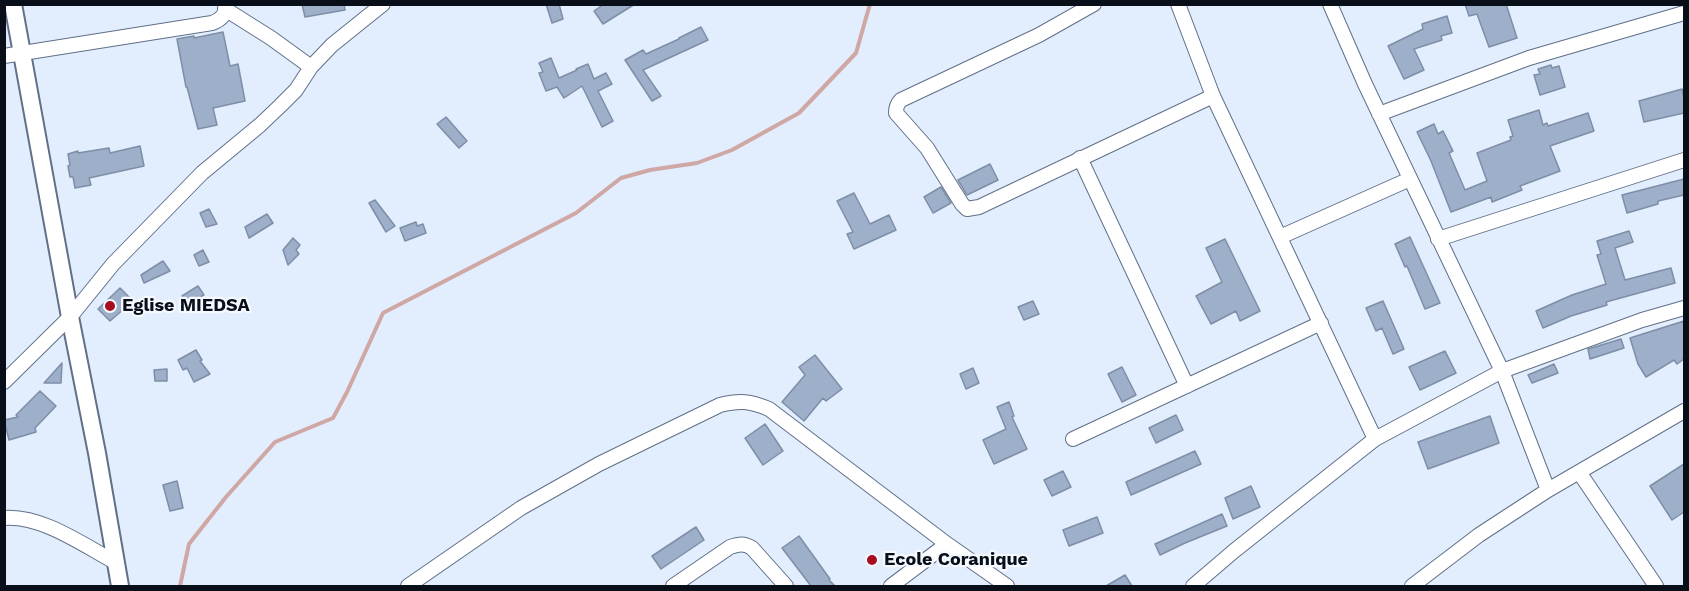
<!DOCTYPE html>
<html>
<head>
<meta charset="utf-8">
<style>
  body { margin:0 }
  #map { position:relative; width:1689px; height:591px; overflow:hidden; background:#e2edfd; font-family:"Work Sans",sans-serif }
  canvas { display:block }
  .frame { position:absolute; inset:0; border:6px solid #090f18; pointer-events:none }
</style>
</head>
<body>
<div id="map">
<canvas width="1689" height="591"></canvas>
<div class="frame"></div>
</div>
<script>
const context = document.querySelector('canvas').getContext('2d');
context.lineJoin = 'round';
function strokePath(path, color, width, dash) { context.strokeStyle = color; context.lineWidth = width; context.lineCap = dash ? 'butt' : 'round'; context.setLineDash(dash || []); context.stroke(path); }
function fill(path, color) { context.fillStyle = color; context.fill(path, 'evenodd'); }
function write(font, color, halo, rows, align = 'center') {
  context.font = font + ' "Work Sans",sans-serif'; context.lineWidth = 4.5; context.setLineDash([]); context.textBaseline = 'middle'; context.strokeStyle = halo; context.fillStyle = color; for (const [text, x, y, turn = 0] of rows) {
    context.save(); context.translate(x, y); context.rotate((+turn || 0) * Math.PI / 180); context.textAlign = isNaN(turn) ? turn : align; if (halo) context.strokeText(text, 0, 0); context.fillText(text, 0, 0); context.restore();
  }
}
strokePath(new Path2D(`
  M180,586L189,544L226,497L275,442L333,418L347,392L383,313L576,213L621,178L650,170L697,163L732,150L799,113L856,53L870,4`), '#cfa7a4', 4);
const building = new Path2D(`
  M302,4H344L345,10L305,17Z
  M546,4H559L563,19L552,23Z
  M604,4H635L603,24L594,11Z
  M1465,4H1506L1517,38L1489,47L1477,14L1469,16Z
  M1447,16L1452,33L1441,36L1442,40L1414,49L1424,70L1404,79L1388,46L1423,29L1422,24Z
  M701,27L708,40L643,70L661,96L652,101L625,60L643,50L646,54L679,39V38Z
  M223,32L230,66L238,64L245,101L213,108L217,125L198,129L187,87H186L177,39L194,36V38Z
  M551,58L559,78L577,70L576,69L588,64L594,79L606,73L612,84L598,91L613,121L602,127L582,86L564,98L557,87L546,91L539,73L543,72L539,63Z
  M1551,65L1552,68L1559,66L1565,87L1540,95L1534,75L1540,74L1538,69Z
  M1682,89L1684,98V113L1644,122L1639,101Z
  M1539,110L1543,125L1547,123L1548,126L1588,113L1594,131L1550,146L1560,171L1520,186L1522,190L1492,202L1491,197L1451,212L1431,161L1417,132L1434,124L1438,134L1443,131L1453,151L1449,153L1465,190L1487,181L1477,153L1511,140L1510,137L1513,136L1508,120Z
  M446,117L467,141L459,148L437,124Z
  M140,146L144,166L89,178L91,185L75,188L73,177H70L68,166L70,165L68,154L78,151V153L109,148L110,153Z
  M990,164L998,180L967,195L958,180Z
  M1684,179V195L1658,201V204L1627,213L1622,195Z
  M941,187L951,203L933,213L924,197Z
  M854,193L870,224L889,215L896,230L854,249L847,234L853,232L837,201Z
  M375,200L395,226L386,232L369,203Z
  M209,209L217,224L206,227L200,213Z
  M267,214L273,223L249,238L245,227Z
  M416,222L417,226L423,224L426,233L405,241L400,228Z
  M1629,231L1633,242L1615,248L1625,280L1671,268L1675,283L1606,302L1607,305L1571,316L1543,328L1536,311L1572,295L1606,284L1597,255L1601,254L1597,241Z
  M1410,237L1440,303L1425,309L1407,266L1405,267L1395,244Z
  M293,238L300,245L296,250L299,254L288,265L283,250Z
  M1225,239L1260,311L1240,321L1236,311L1211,324L1196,296L1222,282L1206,248Z
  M203,250L209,262L199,266L194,255Z
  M163,261L170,271L144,283L141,275Z
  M198,286L204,295L200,297L203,302L188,306L182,296Z
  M120,288L133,301L110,321L98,309Z
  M1033,301L1039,314L1024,320L1018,307Z
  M1383,301L1404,349L1393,354L1382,328L1376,331L1366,308Z
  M1684,321V359L1677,364L1674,360L1646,377L1638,364L1630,338Z
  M1621,339L1624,348L1590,359L1588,349Z
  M196,350L202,360L200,361L210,374L194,382L187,368L183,370L178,360Z
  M1445,351L1456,373L1420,390L1409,367Z
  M815,355L842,389L826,401L823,398L804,421L782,402L805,375L799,367Z
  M62,363L61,383H44Z
  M1554,364L1558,373L1532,383L1528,375Z
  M1122,367L1136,395L1122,402L1108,374Z
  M973,368L979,383L966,389L960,374Z
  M167,369V381H155L154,370Z
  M40,391L56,406L35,428L36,432L9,440L4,420L18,417L16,415Z
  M1009,402L1014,416L1012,417L1027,449L994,464L983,440L1006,429L997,407Z
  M1176,415L1183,430L1156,443L1149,428Z
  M1490,416L1499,443L1428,469L1418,442Z
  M765,424L783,451L763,465L745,438Z
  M1195,451L1201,464L1131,495L1126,482Z
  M1684,464V512L1672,520L1650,486Z
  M1063,471L1071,487L1052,496L1044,480Z
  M177,481L183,508L170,511L163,485Z
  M1251,486L1260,507L1233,519L1225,498Z
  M1222,514L1227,526L1185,543L1160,555L1155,544Z
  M1097,517L1103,533L1069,546L1063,530Z
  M696,527L704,540L661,569L652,556Z
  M799,536L830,579L829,580L835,586H811L782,548Z
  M1125,575L1132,586H1106Z`);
fill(building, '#9eafc9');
strokePath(building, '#7e8ea7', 1.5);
const minor = new Path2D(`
  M1094,4L1039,35L901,100C897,104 896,107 896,113L927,148L962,204L967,209L979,207L1213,96
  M1178,4L1213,96L1375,439
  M1330,4L1365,84L1502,371L1548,490
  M225,9L271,38L311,67
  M4,56L212,23C220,20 227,15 225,4
  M1379,114L1529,58L1684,13
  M1080,158L1187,386
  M1280,237L1410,179
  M1438,239L1684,160
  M4,382L70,317L113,264L202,173L260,125L280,106L296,90L311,67L332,45L383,4
  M1073,439L1321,323
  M1579,472L1656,586
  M4,518C42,515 83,545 115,562
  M408,586L521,508L599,464L720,405C740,400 750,401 769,409L947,544L1007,586
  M673,586L730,547C739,544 744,543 752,548L786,586
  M891,586L947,544
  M1193,586L1234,551L1375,439L1502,371L1642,320L1684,308
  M1412,586L1479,535L1548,490L1684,411`);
const tertiary = new Path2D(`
  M13,4L70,317L97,453L120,586`);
strokePath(minor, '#607088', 16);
strokePath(tertiary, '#607088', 20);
strokePath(minor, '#fff', 14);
strokePath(tertiary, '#fff', 16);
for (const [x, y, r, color] of [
  [110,306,6,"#a60d20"],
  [872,560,6,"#a60d20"]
]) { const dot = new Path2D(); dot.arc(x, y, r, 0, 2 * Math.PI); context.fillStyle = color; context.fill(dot); strokePath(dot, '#f6f9ff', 2); }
write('bold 18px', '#090f18', '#f6f9ff', [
  ["Eglise MIEDSA",122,306],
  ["Ecole Coranique",884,560]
], 'left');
</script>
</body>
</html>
